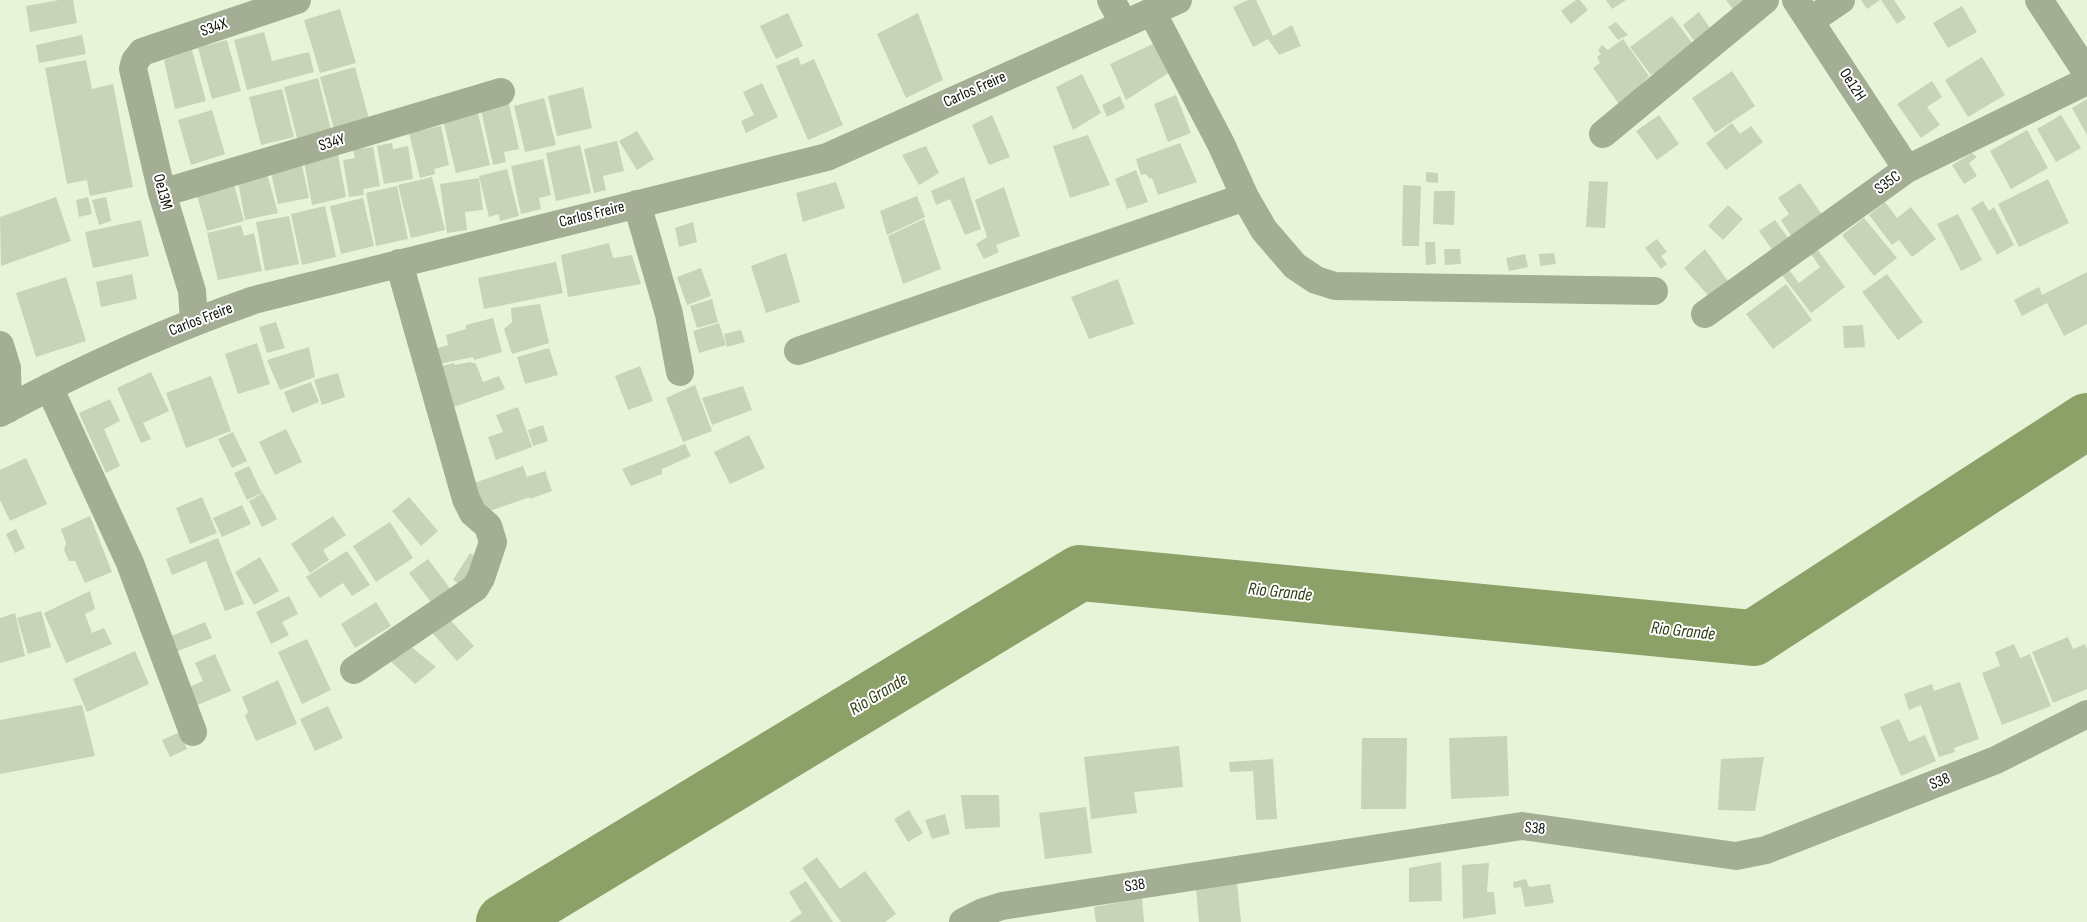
<!DOCTYPE html>
<html>
<head>
<meta charset="utf-8">
<style>
  body { margin:0 }
  canvas { display:block; background:#e8f4d7 }
</style>
</head>
<body>
<canvas width="2087" height="922"></canvas>
<script>
const context = document.querySelector('canvas').getContext('2d');
context.lineJoin = 'round';
function strokePath(path, color, width, dash) { context.strokeStyle = color; context.lineWidth = width; context.lineCap = dash ? 'butt' : 'round'; context.setLineDash(dash || []); context.stroke(path); }
function fill(path, color) { context.fillStyle = color; context.fill(path, 'evenodd'); }
function write(font, color, halo, rows, align = 'center') {
  context.font = font + ' "Sofia Sans Condensed",sans-serif'; context.lineWidth = 4; context.setLineDash([]); context.textBaseline = 'middle'; context.strokeStyle = halo; context.fillStyle = color; for (const [text, x, y, turn = 0] of rows) {
    context.save(); context.translate(x, y); context.rotate((+turn || 0) * Math.PI / 180); context.textAlign = isNaN(turn) ? turn : align; if (halo) context.strokeText(text, 0, 0); context.fillText(text, 0, 0); context.restore();
  }
}
strokePath(new Path2D(`
  M504,922L1080,573L1753,638L2087,421`), '#8ba168', 56);
fill(new Path2D(`
  M59,0H73L77,23L30,32L26,6Z
  M1248,0H1256L1273,36L1292,25L1301,46L1279,55L1268,39L1253,47L1233,7Z
  M1576,0H1580L1588,10L1571,24L1561,11Z
  M1606,0H1626L1612,9Z
  M1726,0H1750L1735,12Z
  M1861,0H1880L1867,9Z
  M1881,0H1894L1906,18L1897,24Z
  M1962,6L1977,32L1948,48L1933,23Z
  M340,9L356,63L320,73L304,20Z
  M1699,12L1712,31L1694,41L1683,25Z
  M788,13L803,46L776,59L760,26Z
  M918,13L943,80L906,98L877,34Z
  M1672,16L1698,51L1656,76L1654,73L1651,75L1630,47Z
  M1616,22L1628,35L1618,40L1608,27Z
  M264,32L272,61L309,52L314,72L247,90L234,40Z
  M82,35L86,54L39,63L36,45Z
  M1623,39L1649,76L1621,107L1593,68L1600,63L1597,57L1601,54L1598,50L1602,45L1608,50Z
  M227,40L241,91L212,99L198,48Z
  M1153,44L1170,72L1126,100L1110,64Z
  M192,50L206,101L175,109L164,60Z
  M798,57L801,65L814,59L843,125L808,140L776,66Z
  M1982,57L2005,95L1968,117L1945,80Z
  M86,60L92,89L113,84L133,187L90,196L87,180L67,184L45,68Z
  M355,67L369,119L334,129L320,77Z
  M1732,71L1755,106L1715,133L1692,98Z
  M1082,74L1101,113L1073,130L1056,87Z
  M318,78L331,130L297,138L284,87Z
  M1932,81L1942,97L1927,107L1940,125L1921,138L1897,104Z
  M762,83L778,117L746,133L741,121L754,115L743,92Z
  M583,87L592,128L557,136L548,96Z
  M282,89L294,137L261,145L249,97Z
  M1176,95L1191,133L1168,142L1154,104Z
  M1120,96L1125,108L1107,117L1102,105Z
  M544,98L556,145L525,152L514,106Z
  M2087,99V135L2072,108Z
  M509,104L519,149L504,152L506,162L493,165L481,110Z
  M212,110L225,154L191,165L178,120Z
  M478,113L490,165L456,173L443,120Z
  M992,115L1010,157L989,165L972,125Z
  M1659,115L1679,144L1657,160L1636,131Z
  M2061,115L2081,148L2056,162L2037,129Z
  M1732,123L1740,134L1751,126L1763,142L1726,170L1706,143Z
  M441,126L449,165L434,169L435,174L420,178L409,133Z
  M2027,130L2048,168L2011,189L1990,151Z
  M637,131L654,159L637,170L619,141Z
  M1088,135L1110,185L1070,198L1053,146Z
  M617,141L624,171L603,176L606,190L594,193L584,149Z
  M392,143L393,149L408,146L413,179L384,184L377,146Z
  M1180,143L1197,182L1158,195L1152,178L1150,179L1146,174L1141,175L1136,159Z
  M580,145L591,193L556,201L546,153Z
  M926,146L939,173L919,185L902,155Z
  M373,147L380,186L363,189L364,195L349,197L343,160L355,158L353,150Z
  M337,149L346,197L312,205L303,156Z
  M1972,153L1977,157L1969,163L1977,176L1964,184L1952,165Z
  M543,159L551,195L539,198L541,209L521,214L511,166Z
  M301,161L309,198L278,204L270,168Z
  M507,169L519,216L500,221L499,214L489,217L479,176Z
  M266,170L278,213L245,220L237,176Z
  M1136,170L1148,202L1127,209L1115,179Z
  M1426,172L1438,173V183L1426,182Z
  M432,177L445,230L411,238L398,185Z
  M964,177L981,229L965,235L950,199L936,205L931,191Z
  M479,178L483,210L465,212L467,230L447,233L440,184Z
  M2048,179L2069,223L2019,247L1998,204Z
  M233,181L244,221L207,231L196,192Z
  M1589,181L1608,182L1605,228L1586,227Z
  M836,182L845,208L803,222L796,193Z
  M1800,183L1823,216L1792,237L1781,220L1789,214L1778,198Z
  M1403,185L1421,186L1419,246H1402Z
  M397,186L408,239L376,246L366,193Z
  M1004,187L1020,236L996,245L999,252L984,259L976,244L987,237L975,200Z
  M1434,191H1455L1454,225L1433,224Z
  M917,196L925,217L887,235L880,211Z
  M56,197L71,241L1,266L0,217Z
  M88,197L92,214L79,217L76,200Z
  M106,197L111,221L99,225L92,200Z
  M363,198L374,246L341,254L330,206Z
  M1983,201L1989,211L1994,207L2014,245L1997,255L1971,208Z
  M1885,202L1897,218L1911,207L1936,239L1912,257L1899,240L1892,245L1869,215Z
  M1728,205L1743,219L1723,240L1708,226Z
  M325,206L336,257L302,265L291,214Z
  M1958,214L1982,260L1961,271L1937,224Z
  M289,216L299,264L265,271L256,222Z
  M1864,218L1897,258L1874,276L1842,235Z
  M924,219L941,269L903,284L888,236Z
  M141,220L149,256L93,268L85,232Z
  M1775,220L1789,239L1773,251L1759,231Z
  M693,222L697,242L679,247L675,228Z
  M241,225L244,236L254,233L262,271L218,280L207,233Z
  M1657,239L1667,252L1661,256L1667,264L1661,269L1645,248Z
  M1425,242H1435L1436,264L1426,265Z
  M609,243L613,258L632,255L641,284L568,297L561,255Z
  M1444,249H1460L1461,264L1445,265Z
  M1705,249L1730,284L1712,300L1684,268Z
  M1818,250L1845,287L1811,313L1782,275L1789,270L1799,283L1820,267L1811,254Z
  M786,253L800,302L766,313L751,266Z
  M1554,253L1556,264L1540,266L1539,254Z
  M1525,254L1528,267L1509,271L1506,258Z
  M556,262L563,293L484,309L478,278Z
  M701,268L711,296L687,305L677,277Z
  M2087,272V324L2064,336L2047,303L2022,316L2014,300L2039,287L2042,295Z
  M132,274L137,299L101,307L96,282Z
  M1887,274L1923,322L1898,340L1862,292Z
  M66,277L86,341L36,357L16,293Z
  M1118,279L1134,324L1089,339L1071,297Z
  M1786,284L1812,320L1773,349L1746,314Z
  M712,299L718,322L697,328L690,306Z
  M540,304L549,343L512,354L504,329L512,322L511,308Z
  M493,318L502,352L474,360L473,357L439,364L435,349L448,345L446,335L466,329V325Z
  M276,322L285,348L267,353L259,327Z
  M719,323L726,345L699,353L693,331Z
  M1863,325L1865,347L1844,348L1843,326Z
  M741,330L745,342L727,347L724,334Z
  M257,343L270,384L238,394L225,354Z
  M309,347L315,377L280,390L267,360Z
  M549,348L558,375L525,384L517,357Z
  M470,362L476,364L483,382L499,376L505,389L445,410L434,368L454,363L455,365Z
  M640,366L653,401L628,410L615,376Z
  M151,372L169,411L143,423L151,439L141,443L117,388Z
  M338,373L345,397L322,405L314,380Z
  M211,376L231,431L186,448L166,393Z
  M311,382L319,402L292,413L284,392Z
  M695,385L712,431L683,442L666,398Z
  M743,386L752,410L712,425L702,398Z
  M110,399L120,421L104,429L120,466L106,473L79,413Z
  M518,407L532,447L496,460L488,437L503,432L496,415Z
  M543,425L548,441L533,446L528,430Z
  M286,429L302,462L275,475L259,442Z
  M233,432L247,461L232,468L218,439Z
  M749,435L765,468L730,484L714,452Z
  M685,444L691,456L662,469V474L631,486L622,469Z
  M26,458L47,504L10,521L0,500V470Z
  M249,466L262,493L247,500L234,473Z
  M523,466L527,477L545,471L552,491L530,499V497L484,513L474,483Z
  M263,493L277,519L262,527L249,501Z
  M202,497L217,533L190,544L176,508Z
  M409,497L438,531L421,546L392,511Z
  M242,505L251,524L222,537L213,518Z
  M90,516L112,572L85,583L75,561H69L64,550L66,543L61,529Z
  M333,516L346,535L323,550L329,560L310,573L291,544Z
  M390,522L413,558L376,582L353,546Z
  M16,529L25,548L15,553L6,534Z
  M218,538L244,604L225,611L206,561L172,575L166,559Z
  M347,551L370,585L352,596L343,583L320,598L306,577Z
  M470,553L481,560L463,586L453,580Z
  M260,557L279,591L254,605L235,572Z
  M428,559L452,591L433,605L409,573Z
  M90,591L95,609L85,614L92,633L104,628L112,644L66,663L44,613Z
  M289,596L298,614L282,622L289,635L271,644L256,612Z
  M376,602L391,626L355,648L341,624Z
  M41,611L51,647L28,654L17,618Z
  M15,613L25,656L0,663V618Z
  M444,613L474,646L457,661L428,628Z
  M205,622L212,638L175,652L169,637Z
  M2068,637L2073,649L2085,644L2087,649V689L2053,703L2032,652Z
  M307,639L331,690L302,704L278,652Z
  M404,641L436,667L415,684L384,655Z
  M2014,644L2020,658L2030,654L2051,706L2002,725L1982,673L2000,666L1995,652Z
  M135,651L149,684L87,712L73,679Z
  M215,654L231,691L195,706L187,688L203,681L195,663Z
  M278,680L297,724L256,741L245,716L248,712L242,697Z
  M1960,682L1979,739L1954,748L1955,752L1939,757L1921,705L1909,710L1904,694L1932,684L1934,691Z
  M82,705L95,756L0,774V720Z
  M328,706L343,738L315,751L300,719Z
  M1899,719L1909,742L1925,735L1936,761L1901,776L1880,727Z
  M180,732L187,749L170,757L162,740Z
  M1507,736L1509,796L1451,799L1449,738Z
  M1362,738H1407L1406,809H1361Z
  M1179,746L1183,787L1134,792L1137,813L1091,819L1084,757Z
  M1764,757L1755,811L1718,810L1721,759Z
  M1273,759L1277,819L1256,820L1253,771L1230,772L1229,762Z
  M961,795H999L1000,827L965,829Z
  M1086,807L1092,853L1045,859L1039,813Z
  M909,810L923,833L908,842L894,819Z
  M945,814L950,834L932,839L925,820Z
  M817,857L840,889L865,871L896,914L885,922H841L802,868Z
  M1441,862L1442,901L1409,902V868Z
  M1489,863L1487,892H1494L1496,914L1463,919L1462,865Z
  M1526,879L1529,887L1550,884L1554,903L1525,907L1521,887L1514,888L1513,882Z
  M806,881L833,922H789L802,913L789,892Z
  M1237,883L1241,922H1199L1196,888Z
  M1142,898L1144,922H1096L1094,907Z`), '#c8d3b7');
strokePath(new Path2D(`
  M1111,0L1124,24
  M1796,0L1907,169
  M2039,0L2087,73
  M1152,12L1221,144L1245,197L1264,230L1295,266L1316,280L1335,286L1654,291
  M1810,21L1841,0
  M1603,134L1765,0
  M162,193L501,92
  M637,204L669,314L680,372
  M1705,314L1907,169L2087,81
  M194,321L192,291L162,193L133,69L135,61L142,52L297,0
  M0,345L7,368L8,409
  M798,351L1245,197
  M49,387L130,563L193,732
  M0,413C81,369 166,331 254,300L827,157L1178,0
  M354,670L475,588L481,578L493,542L488,526L473,513L466,499L399,263
  M963,922L983,912L1002,906L1522,826L1736,856L1766,850L1996,760L2087,714`), '#a3ae94', 28);
write('16px', '#0e1108', '#fff', [
  ["S34X",214,28,-19],
  ["Oe12H",1852,85,57],
  ["Carlos Freire",975,90,-24],
  ["S34Y",332,143,-17],
  ["S35C",1888,183,-36],
  ["Oe13M",162,192,75],
  ["Carlos Freire",592,215,-14],
  ["Carlos Freire",201,320,-21],
  ["S38",1940,782,-22],
  ["S38",1535,829,6],
  ["S38",1135,886,-9]
]);
write('italic 18px', '#313f14', '#fff', [
  ["Rio Grande",1280,593,6],
  ["Rio Grande",1683,632,6],
  ["Rio Grande",879,695,-31]
]);
</script>
</body>
</html>
